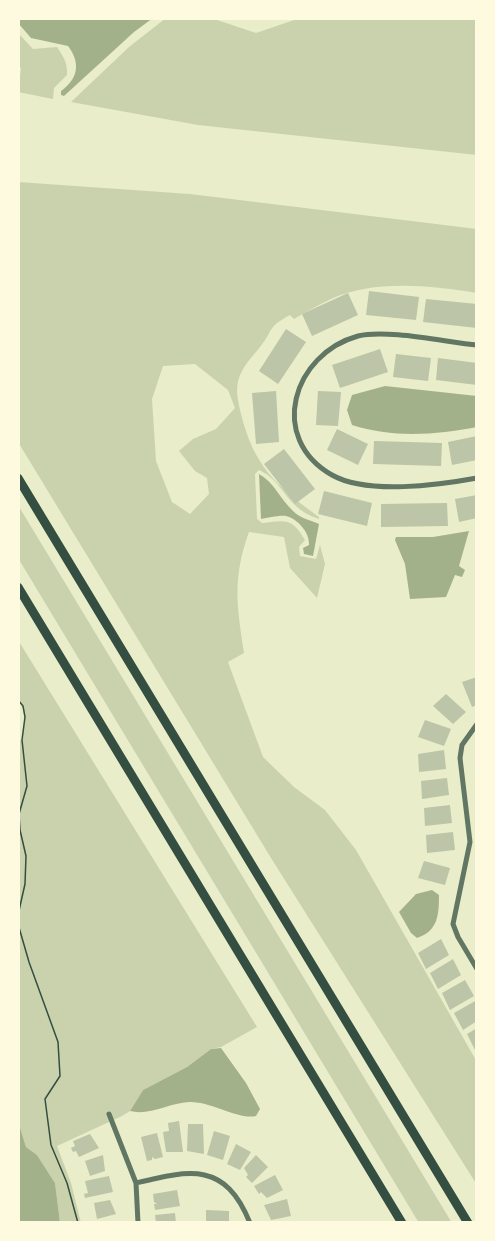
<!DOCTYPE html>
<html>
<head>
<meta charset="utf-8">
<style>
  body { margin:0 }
  #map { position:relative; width:495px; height:1241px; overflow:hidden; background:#e9edc9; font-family:Overpass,sans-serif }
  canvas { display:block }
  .frame { position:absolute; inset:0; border:20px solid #fefae0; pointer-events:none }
</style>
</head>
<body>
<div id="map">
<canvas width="495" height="1241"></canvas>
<div class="frame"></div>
</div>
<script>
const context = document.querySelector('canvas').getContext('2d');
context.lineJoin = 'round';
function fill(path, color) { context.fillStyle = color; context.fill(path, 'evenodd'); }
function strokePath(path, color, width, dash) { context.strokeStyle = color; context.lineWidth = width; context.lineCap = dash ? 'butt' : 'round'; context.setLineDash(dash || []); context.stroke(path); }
fill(new Path2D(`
  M166,18H211L256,33L300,18H477V155L198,125L71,102L129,47Z
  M18,33L33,49L57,47C63,56 68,63 67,75L54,88L53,99L18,92L21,68L18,67Z
  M18,182L190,194L477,229V293C432,286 375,279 331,299C318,305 306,312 294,319L290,315C266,328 274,330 260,347C252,357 243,366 239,378C235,390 238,401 241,414C254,466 276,486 319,517V519C285,508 285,482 259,470L255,474L257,519L262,523C286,520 292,518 305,540L299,547L300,556L316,559L320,545L325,564L317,598L290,568L284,537L249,532C232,579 237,606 244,653L228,662L263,757L294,787L325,810L356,850L477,1062V1185L271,858L18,442ZM195,364L228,390L235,408L216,429L193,439L179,451L195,471L207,478L209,494L190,514L172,502L156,461L152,399L163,366Z
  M18,505L452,1223H419L18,558Z
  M18,640L257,1027L221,1047L211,1049L187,1067L143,1090L130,1111L122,1116L57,1146L71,1183L81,1223H60L55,1183L37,1155L26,1147L18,1121V741L22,740C24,726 28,712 18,700Z`), '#cad2ad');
fill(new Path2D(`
  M18,18H153L134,32L64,96L61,95V91C78,79 81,63 68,46L31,38L18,23Z
  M385,386L477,396V427C436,435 392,438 352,425L347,410L352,395Z
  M259,474C274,482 280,499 293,511C300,518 310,520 319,524L313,556L304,554L303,548L309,545C310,533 298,519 286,516C279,515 268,518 261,519Z
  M469,531L459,566L465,570L462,577L455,575L446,597L410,599L405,564L395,540L396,537H433Z
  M432,890L439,895C439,915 438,931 417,938L411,933L399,912L416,894Z
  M221,1048L246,1083L260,1109L256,1116C238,1120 211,1101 189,1102C169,1103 149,1116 130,1111L143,1090L187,1067L211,1049Z
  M18,1121L26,1147L37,1155L55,1183L60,1223H18Z`), '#a3b18a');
fill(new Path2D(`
  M369,291L419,297L416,320L366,315Z
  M348,293L358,315L312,336L302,314Z
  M426,299L477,304V328L423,322Z
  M286,329L306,342L278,384L259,371Z
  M380,349L388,372L340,388L332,365Z
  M396,354L431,358L428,381L393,377Z
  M438,358L477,363V385L436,380Z
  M276,391L279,442L256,444L252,393Z
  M318,391L341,392L338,426L316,425Z
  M337,429L368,444L358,465L327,450Z
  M477,436V460L452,465L448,442Z
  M374,441L442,443L441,466L373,464Z
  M284,449L315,489L295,504L264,464Z
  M324,491L372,503L367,526L318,514Z
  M477,495V518L459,522L455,499Z
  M447,503L448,526L381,527V504Z
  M477,677V705L472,707L462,682Z
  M446,694L466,712L453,724L433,706Z
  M425,720L451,729L444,746L418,737Z
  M444,750L446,769L419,772L418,754Z
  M447,778L449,795L422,799L421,781Z
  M450,805L452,823L425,826L424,808Z
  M453,832L455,850L427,853L426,835Z
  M424,861L450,868L445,885L418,878Z
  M441,939L449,955L426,969L418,953Z
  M453,959L461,975L438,989L430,973Z
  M465,980L474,996L450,1010L442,993Z
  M477,1000V1021L463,1030L454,1013Z
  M477,1028V1049L475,1050L467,1034Z
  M179,1121L183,1152H166L163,1132L169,1131L168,1123Z
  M188,1124H203L204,1154L187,1151Z
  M214,1131L230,1136L223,1160L207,1155Z
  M157,1133L163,1157L155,1159L152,1157V1160L147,1161L141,1137Z
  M90,1134L99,1148L79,1157L76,1151L73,1152L71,1148L75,1146L73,1141Z
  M236,1144L251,1152L240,1170L227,1164Z
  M103,1155L105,1171L90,1176L85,1161Z
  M256,1155L268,1167L252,1183L246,1177L248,1175L244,1168Z
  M275,1175L283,1190L267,1198L261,1192L259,1194L254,1186Z
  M109,1176L113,1192L85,1198L84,1194L88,1193L85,1181Z
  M177,1190L180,1206L155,1210L154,1204H157L154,1202L153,1194Z
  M287,1199L291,1216L271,1220L264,1205Z
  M110,1200L116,1214L97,1219L94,1203Z
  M206,1210L229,1211V1223H206Z
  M175,1213L176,1223H156L155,1215Z`), '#bcc5a7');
strokePath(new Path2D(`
  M18,700L23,706L25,717L22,740L27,786L19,814L20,830L26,856L25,884L18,915
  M18,924L29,962L58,1042L60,1076L45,1099L51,1145L67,1183L78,1223`), '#344e41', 1.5);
strokePath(new Path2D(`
  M477,345C446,342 386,329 358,336C293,354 267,438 332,475C367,495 439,485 477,478
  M477,724L462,745L460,758L470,842L453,924L458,937L477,969
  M109,1114L136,1183L138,1223
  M136,1183C190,1170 225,1161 250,1223`), '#617663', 5);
strokePath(new Path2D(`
  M18,478L468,1223
  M18,587L402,1223`), '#344e41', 9);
</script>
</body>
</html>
